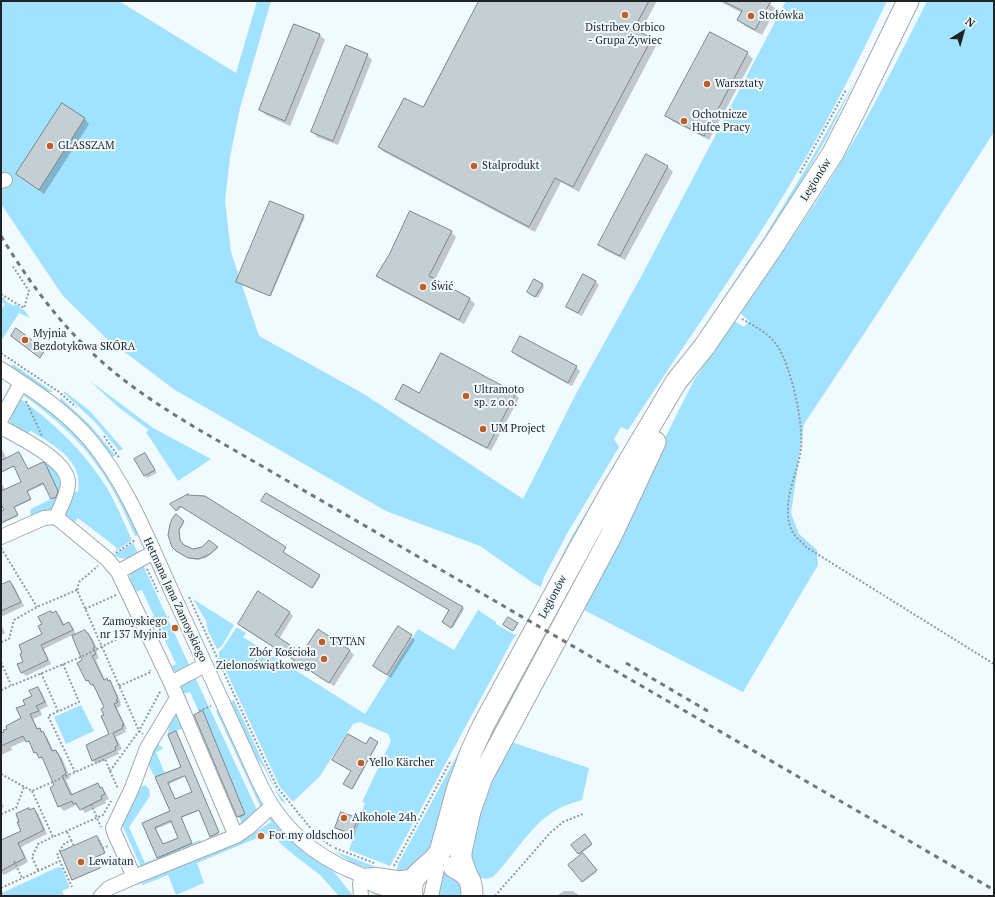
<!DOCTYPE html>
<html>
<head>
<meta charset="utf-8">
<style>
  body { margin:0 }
  #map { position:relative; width:995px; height:897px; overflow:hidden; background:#f0faff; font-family:"PT Serif",serif }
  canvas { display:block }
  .frame { position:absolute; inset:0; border:2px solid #1f2324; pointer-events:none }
  .north { position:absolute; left:943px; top:12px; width:40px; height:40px; -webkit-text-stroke:3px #f0faff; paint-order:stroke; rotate:37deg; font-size:11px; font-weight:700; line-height:16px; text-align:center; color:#1f2324 }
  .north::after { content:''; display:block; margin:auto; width:14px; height:18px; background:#1f2324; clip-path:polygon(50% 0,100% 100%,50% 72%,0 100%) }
</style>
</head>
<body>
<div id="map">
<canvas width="995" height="897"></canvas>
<div class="frame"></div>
<div class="north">N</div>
</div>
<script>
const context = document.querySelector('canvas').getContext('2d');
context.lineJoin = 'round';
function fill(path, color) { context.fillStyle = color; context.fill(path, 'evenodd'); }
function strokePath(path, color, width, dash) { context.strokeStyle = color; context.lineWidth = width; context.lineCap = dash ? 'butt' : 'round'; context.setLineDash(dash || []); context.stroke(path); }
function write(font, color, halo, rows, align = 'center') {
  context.font = font + ' "PT Serif",serif'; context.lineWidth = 4; context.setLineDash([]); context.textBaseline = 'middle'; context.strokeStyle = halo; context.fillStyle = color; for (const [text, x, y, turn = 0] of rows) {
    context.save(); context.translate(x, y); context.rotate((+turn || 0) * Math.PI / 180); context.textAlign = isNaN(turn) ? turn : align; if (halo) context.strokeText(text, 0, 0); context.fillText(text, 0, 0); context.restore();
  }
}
fill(new Path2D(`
  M1,1H119L236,73L257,1H271L240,108L230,157L225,201L231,252L259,336L364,394L523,499L577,392L642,275L786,1H887C856,66 823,131 785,193C735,274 680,350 628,430L621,427L614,439L619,447L568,532L544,577L541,587L533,583L480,546L386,511L175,390L106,338L63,296L1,204Z
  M927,1H994V132L877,314L804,424L791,513L799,534L817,550L818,565L743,692L580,608L694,380L734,321L744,327L749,321L740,313C773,264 808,217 838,167C871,113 899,57 927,1Z
  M857,77L827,137L786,208L638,428H636L765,236L812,158Z
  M1,297L5,298L4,300L14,306L15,304L24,310L30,318L19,313L1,341V310L5,304L1,302Z
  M12,365H14L53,392H46L10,368Z
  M90,381L153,428L211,459L178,481L146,432L149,430L117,406Z
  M64,391L90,411L123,449L119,451L96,423L64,393Z
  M27,394L31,396L68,425L98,459L120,496L139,535L135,536C125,513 115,491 101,471C81,440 52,416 23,395Z
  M18,397C53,422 84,451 107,488C117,505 124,523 132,540L113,553L117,548L78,518L73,524L65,516L64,513L72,491L78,492C84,460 53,445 31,431L25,435L11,425L8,414Z
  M60,397L91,426L116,456L111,457L61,404Z
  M622,452L621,458L547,590L550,579L572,536Z
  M41,457C50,463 59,470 62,480C64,488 58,505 51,509C47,513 39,516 34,517L30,514L31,509L59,495Z
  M133,543L138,553C127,559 125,561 114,555Z
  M143,565L190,667C183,671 176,676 170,667L176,664L142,590L136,592L130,579V572Z
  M193,599L234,625L222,646L217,649L208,631L206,621Z
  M478,610L496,622V624L515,635L518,633L513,639L390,866L349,850L365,803L362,802L391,741L388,734L360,722L353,724L320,776L294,801H292L280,787L219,656V652L223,648L236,628H238L246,633L243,637L365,714L418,629L454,650Z
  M518,643L437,842L409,870L396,873L398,864Z
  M195,677L258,812L243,826L239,816L245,814L203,711L199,712L190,692L183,694L180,687L181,685Z
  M234,700L276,790L286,803L281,801L265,769L255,756L230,702Z
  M81,705L94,731L66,744L54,717Z
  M219,708L263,804L261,808L216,711Z
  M177,713L183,728L168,735L169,723Z
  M508,741L589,768L582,800C572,803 562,806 553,812C529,827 513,857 493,877L486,879L477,877L470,863L472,827Z
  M157,744L162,747L163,749L156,752L165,774L155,777C146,761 146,760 157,744Z
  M145,785L149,789L150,796L129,827L145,863L200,840L202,845L141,867L122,825L139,788Z
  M270,816L335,873L353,896H339L320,875L289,851L269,833L197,863L204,883L176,895L168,875L143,885L142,883L110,896L243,840L271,822L268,817Z
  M334,851L387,871C361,868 356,866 334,851Z
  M58,867L62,868L69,886V888L62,891L64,896H6L2,893Z
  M442,869H446L457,874L465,896H436Z`), '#a0e2ff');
fill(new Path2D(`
  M480,1H657L642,29V34L652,39L657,44L579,192L561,182L535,232L384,152L379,147L423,109Z
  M719,1H766L776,9L762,35L745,26L739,20L742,13Z
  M295,25L320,35L325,40L290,126L266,115L260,110Z
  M710,34L747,53L753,59L709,140L672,121L667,115Z
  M367,55L372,60L338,145L317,137L312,131Z
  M84,118L89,124L44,194L17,174Z
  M667,166L673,172L625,260L605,250L600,244Z
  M270,202L305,217L271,296L238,282Z
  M451,232L456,237L435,280L470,299L475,304L464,324L383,281L378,276Z
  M595,281L599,285L582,316L571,310L567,306Z
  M542,284L544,287L538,298L531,294Z
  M513,352L576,367L580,371L572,386L517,356Z
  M515,394L519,398L491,451L400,403L396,399Z
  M1,448L7,459L28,470L45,466L58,493L57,498L53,499L45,484L27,492L31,500L14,508L18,516L1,524V512L5,510L1,502V482L5,490L23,482L15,466L1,473Z
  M147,456L157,473L147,478L135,460Z
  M266,494L463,608L464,609L453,628L444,623L450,610Z
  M189,497L285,547L286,548L283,553L320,577L313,588L182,506L178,511L171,504Z
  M176,516L184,523L179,531L181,542L184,546L192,550L203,548L209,542L218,548L206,558L196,560L184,556L173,546Z
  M10,582L14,586L24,606L1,617V585Z
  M56,612L60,616L65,626L69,624L73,627L76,635L85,631L92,638L98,651L96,652L99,658L96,660L105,680H107L113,686L121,703H120L121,706L117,708L127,729H125L126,732L116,737L122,749L118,751L119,754L96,764L93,760L111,735L105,715V708L95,688L87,680L84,661L72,635L44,649L51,664L26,676L22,673L19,665L24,663L44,635L43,625L52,614Z
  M289,612L293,616L279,639L303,655L318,631L350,651L354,655L334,686L243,628L239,624Z
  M1,624L5,633L1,635Z
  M398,628L415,640L391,678L374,666Z
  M38,688L42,693L48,706L40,710L42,715L33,719L38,730L47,737L54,752L55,751L62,758L69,775L70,778L66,780L73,795L97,784L106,793L109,799L105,801L106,803L85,813L80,807L78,808L76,805L64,811L59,806L55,785L45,761L35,753L32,746L27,740L11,747L12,750L1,755V733L22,719L27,705Z
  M203,713L245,815L239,818L195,715Z
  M176,732L219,834L212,837L211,836L200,810L181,818L192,844L159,858L143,823L171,812L157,778L182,767ZM186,776L193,792L175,800L169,784ZM173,822L180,839L163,845L156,829Z
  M377,743H378L353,789L345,785L366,746Z
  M1,802L4,807L1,808Z
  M34,810L38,813L47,834L21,847L28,862L4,875L1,872V841L22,831L30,811Z
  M357,818L360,821L354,836L339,830L336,828Z
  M585,835L592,845L582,853L597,872L583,882L570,865L581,856L572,845Z
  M564,891H573L580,896H556Z`), '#0003');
const building = new Path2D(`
  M479,1H649L637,23L636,30L652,38L573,187L555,178L529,227L378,147L404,98L423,107Z
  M723,1H771L755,30L737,20L742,11Z
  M294,24L320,34L285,121L259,110Z
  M710,32L748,52L704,136L665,116Z
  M346,45L368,54L333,141L311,132Z
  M62,103L85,118L39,190L16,174Z
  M646,154L668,166L620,256L598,245Z
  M270,201L304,215L270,296L236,282Z
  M410,211L452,231L429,276L470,298L459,320L376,276L389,255Z
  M583,274L596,281L578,313L566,307Z
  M534,279L543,284L535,297L527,292Z
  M16,328L45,350L40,358L11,336Z
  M520,336L577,366L568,383L512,352Z
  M441,353L516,393L487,448L395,399L403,384L419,393Z
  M19,452L28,469L43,462L45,463L58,491L56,497L51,499L43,483L27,491L31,499L14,507L18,515L1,523V511L4,510L1,504V491L21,482L14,466L1,472V461Z
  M145,453L155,470L144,476L134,459Z
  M266,493L463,607L451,628L442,622L449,610L261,501Z
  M188,494L187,495L205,496L286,547L283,552L320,575L312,588L180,506L176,511L170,504Z
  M176,514L184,521L179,530L180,540L184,545L193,549L198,548L202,547L209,540L218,547L210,554L199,559L188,558L176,551L172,547L168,535L170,524L172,519Z
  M10,581L21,602L1,611V585Z
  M258,591L290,612L275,635L302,653L318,629L350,650L329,683L238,624Z
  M51,611L52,613L56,611L63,625L69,622L73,630L41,645L48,660L21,673L17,664L23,662L20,654L22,653L19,645L42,634L38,626L42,624L38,617Z
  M508,617L518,623L513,631L503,625Z
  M398,626L412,635L387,675L373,666Z
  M85,630L87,633H88L95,647L93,648L96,654L92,656L104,680L107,678L108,681L110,680L118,699L116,700L118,702L114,704L124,725H122L123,728L113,733L118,745L115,747L116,750L92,761L86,745L109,734L101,716L104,715L101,709L104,707L93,684L91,685L88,680L86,681L77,663L82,660L72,636Z
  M38,687L45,702L36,706L39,711L30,714L37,729L40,728L41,732L43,731L52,751L56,750L57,753H58L65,770L66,774L62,776L71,795L98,783L100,788L102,787L105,794L101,796L102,799L80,810L76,803L73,804L72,801L58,807L50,788L54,785L42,757L39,758L36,752L34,753L29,741L26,742L23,736L1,746V733L4,732L3,730L7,729L6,726L21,718L16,708L25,705L23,700L32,696L29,691Z
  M203,711L245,814L237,817L194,715Z
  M176,731L219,832L210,837L199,810L181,817L192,843L157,858L142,823L170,811L155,777L181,767L168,735ZM185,776L192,792L175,799L168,783ZM171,821L178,838L163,844L155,828Z
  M348,734L366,744L370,737L378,742L352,789L343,784L351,771L332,760Z
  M29,808V810L34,808L44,830L18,843L25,858L1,871V840L21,831L17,822H19L16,814Z
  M341,812L358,818L352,834L335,828Z
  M585,834L592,844L578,854L571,845Z
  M97,836L105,853L96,857L100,868L72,880L60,852Z
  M583,853L597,870L582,882L568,865Z`);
fill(building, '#c5cfd3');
strokePath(building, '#7d868a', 1);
const minor = new Path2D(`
  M1,181L5,180
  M1,369C33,390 66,411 91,441C127,485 148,539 171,590C201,656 231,721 261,786C278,821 302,846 337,864C345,869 354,871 362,876C366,879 370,883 374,885C386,890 398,890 410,896
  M1,419L21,383
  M1,427C19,437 67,460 68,482C68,494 61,506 56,517L44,518L1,537
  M56,517L107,559L118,572L171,683L236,836L134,877
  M118,572L154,552
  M171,683L205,665
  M236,836L248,828L272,806
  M362,876C366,876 371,875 375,875C392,876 399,881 416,875
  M101,896L109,888L134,877L114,832L113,828L132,788L147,748L177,698
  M361,896L360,884L362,876
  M431,896L437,869L432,862`);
const highway = new Path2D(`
  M454,867C468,874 472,879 472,896
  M466,873L461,859V852L470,811L482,777L611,536L655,442
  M412,896C408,871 430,869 440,852L458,787L471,752L484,724L576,555L612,490L676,382L704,347L773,246L833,153L854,112L908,1`);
strokePath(minor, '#a2abaf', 16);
strokePath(highway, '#a2abaf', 23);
strokePath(new Path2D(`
  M800,173L846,90
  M1,294L24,308L29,291L12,265
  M742,319C754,326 768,333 776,344C791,364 804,425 801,450C797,476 780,504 792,531C795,537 802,542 806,547L994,664
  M1,353L59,392L76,407
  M26,401L42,436
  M104,436L120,459
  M1,548L37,607
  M116,553L135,540
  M147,569L158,592
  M77,590L79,582L98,566
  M189,597L277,787L317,836L331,846
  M85,609L116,595V597
  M154,624L169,617
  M1,642L9,639L14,620L37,607L77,590L139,731L143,734
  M1,662L11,685
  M63,664L79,702L48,716L75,772
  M41,673L58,711
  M119,686L151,672L150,670
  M1,690L83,656L133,631
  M199,711L211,706
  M110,771L118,789
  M1,774L32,791L105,759L110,771L139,731L161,690
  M32,791L53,837L103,815L111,801
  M91,804L101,827
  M1,814L16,808L24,787
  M67,832L71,840L64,844L57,855L72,887
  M71,840L74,846
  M99,840L103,848L108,846
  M335,848L374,863
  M14,861L22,878
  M394,866L450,762
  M38,870L32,857L38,844L53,837
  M1,888L60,861
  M1,893L5,896
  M495,896L550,833L563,822L583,814`), '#939b9e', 2, [2, 2]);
strokePath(minor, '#fff', 14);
strokePath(highway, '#fff', 21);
strokePath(new Path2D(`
  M1,236C29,282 61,326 101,361C130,387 163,408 196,428L994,890
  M626,663L711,713`), '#71787a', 3, [5, 5]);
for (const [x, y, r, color] of [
  [625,15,4,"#c15e25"],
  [751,16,4,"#c15e25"],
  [707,84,4,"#c15e25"],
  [684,121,4,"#c15e25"],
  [50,146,4,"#c15e25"],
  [474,166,4,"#c15e25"],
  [423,287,4,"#c15e25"],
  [25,340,4,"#c15e25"],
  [466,396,4,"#c15e25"],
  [483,429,4,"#c15e25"],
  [175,628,4,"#c15e25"],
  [322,642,4,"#c15e25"],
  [324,659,4,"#c15e25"],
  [361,763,4,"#c15e25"],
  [344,818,4,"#c15e25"],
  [261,836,4,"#c15e25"],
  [81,862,4,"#c15e25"]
]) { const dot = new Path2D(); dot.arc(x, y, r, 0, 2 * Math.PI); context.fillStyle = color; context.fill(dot); strokePath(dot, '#f0faff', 1.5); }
write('11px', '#1f2324', '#f0faff', [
  ["Stołówka",759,16],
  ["Distribev Orbico",625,28,"center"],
  ["- Grupa Żywiec",625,41,"center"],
  ["Warsztaty",715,84],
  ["Ochotnicze",692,115],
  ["Hufce Pracy",692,128],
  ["GLASSZAM",58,146],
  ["Stalprodukt",482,166],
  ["Świć",431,287],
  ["Myjnia",33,334],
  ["Bezdotykowa SKÓRA",33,347],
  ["Ultramoto",474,390],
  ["sp. z o.o.",474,403],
  ["UM Project",491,429],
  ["Zamoyskiego",167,622,"right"],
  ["nr 137 Myjnia",167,635,"right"],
  ["TYTAN",330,642],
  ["Zbór Kościoła",316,653,"right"],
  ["Zielonoświątkowego",316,666,"right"],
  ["Yello Kärcher",369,763],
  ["Alkohole 24h",352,818],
  ["For my oldschool",269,836],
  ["Lewiatan",89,862]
], 'left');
write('11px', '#1f2324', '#f0faff', [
  ["Legionów",816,180,-58],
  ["Legionów",553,597,-62],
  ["Hetmana Jana Zamoyskiego",175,600,65]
]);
</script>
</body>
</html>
